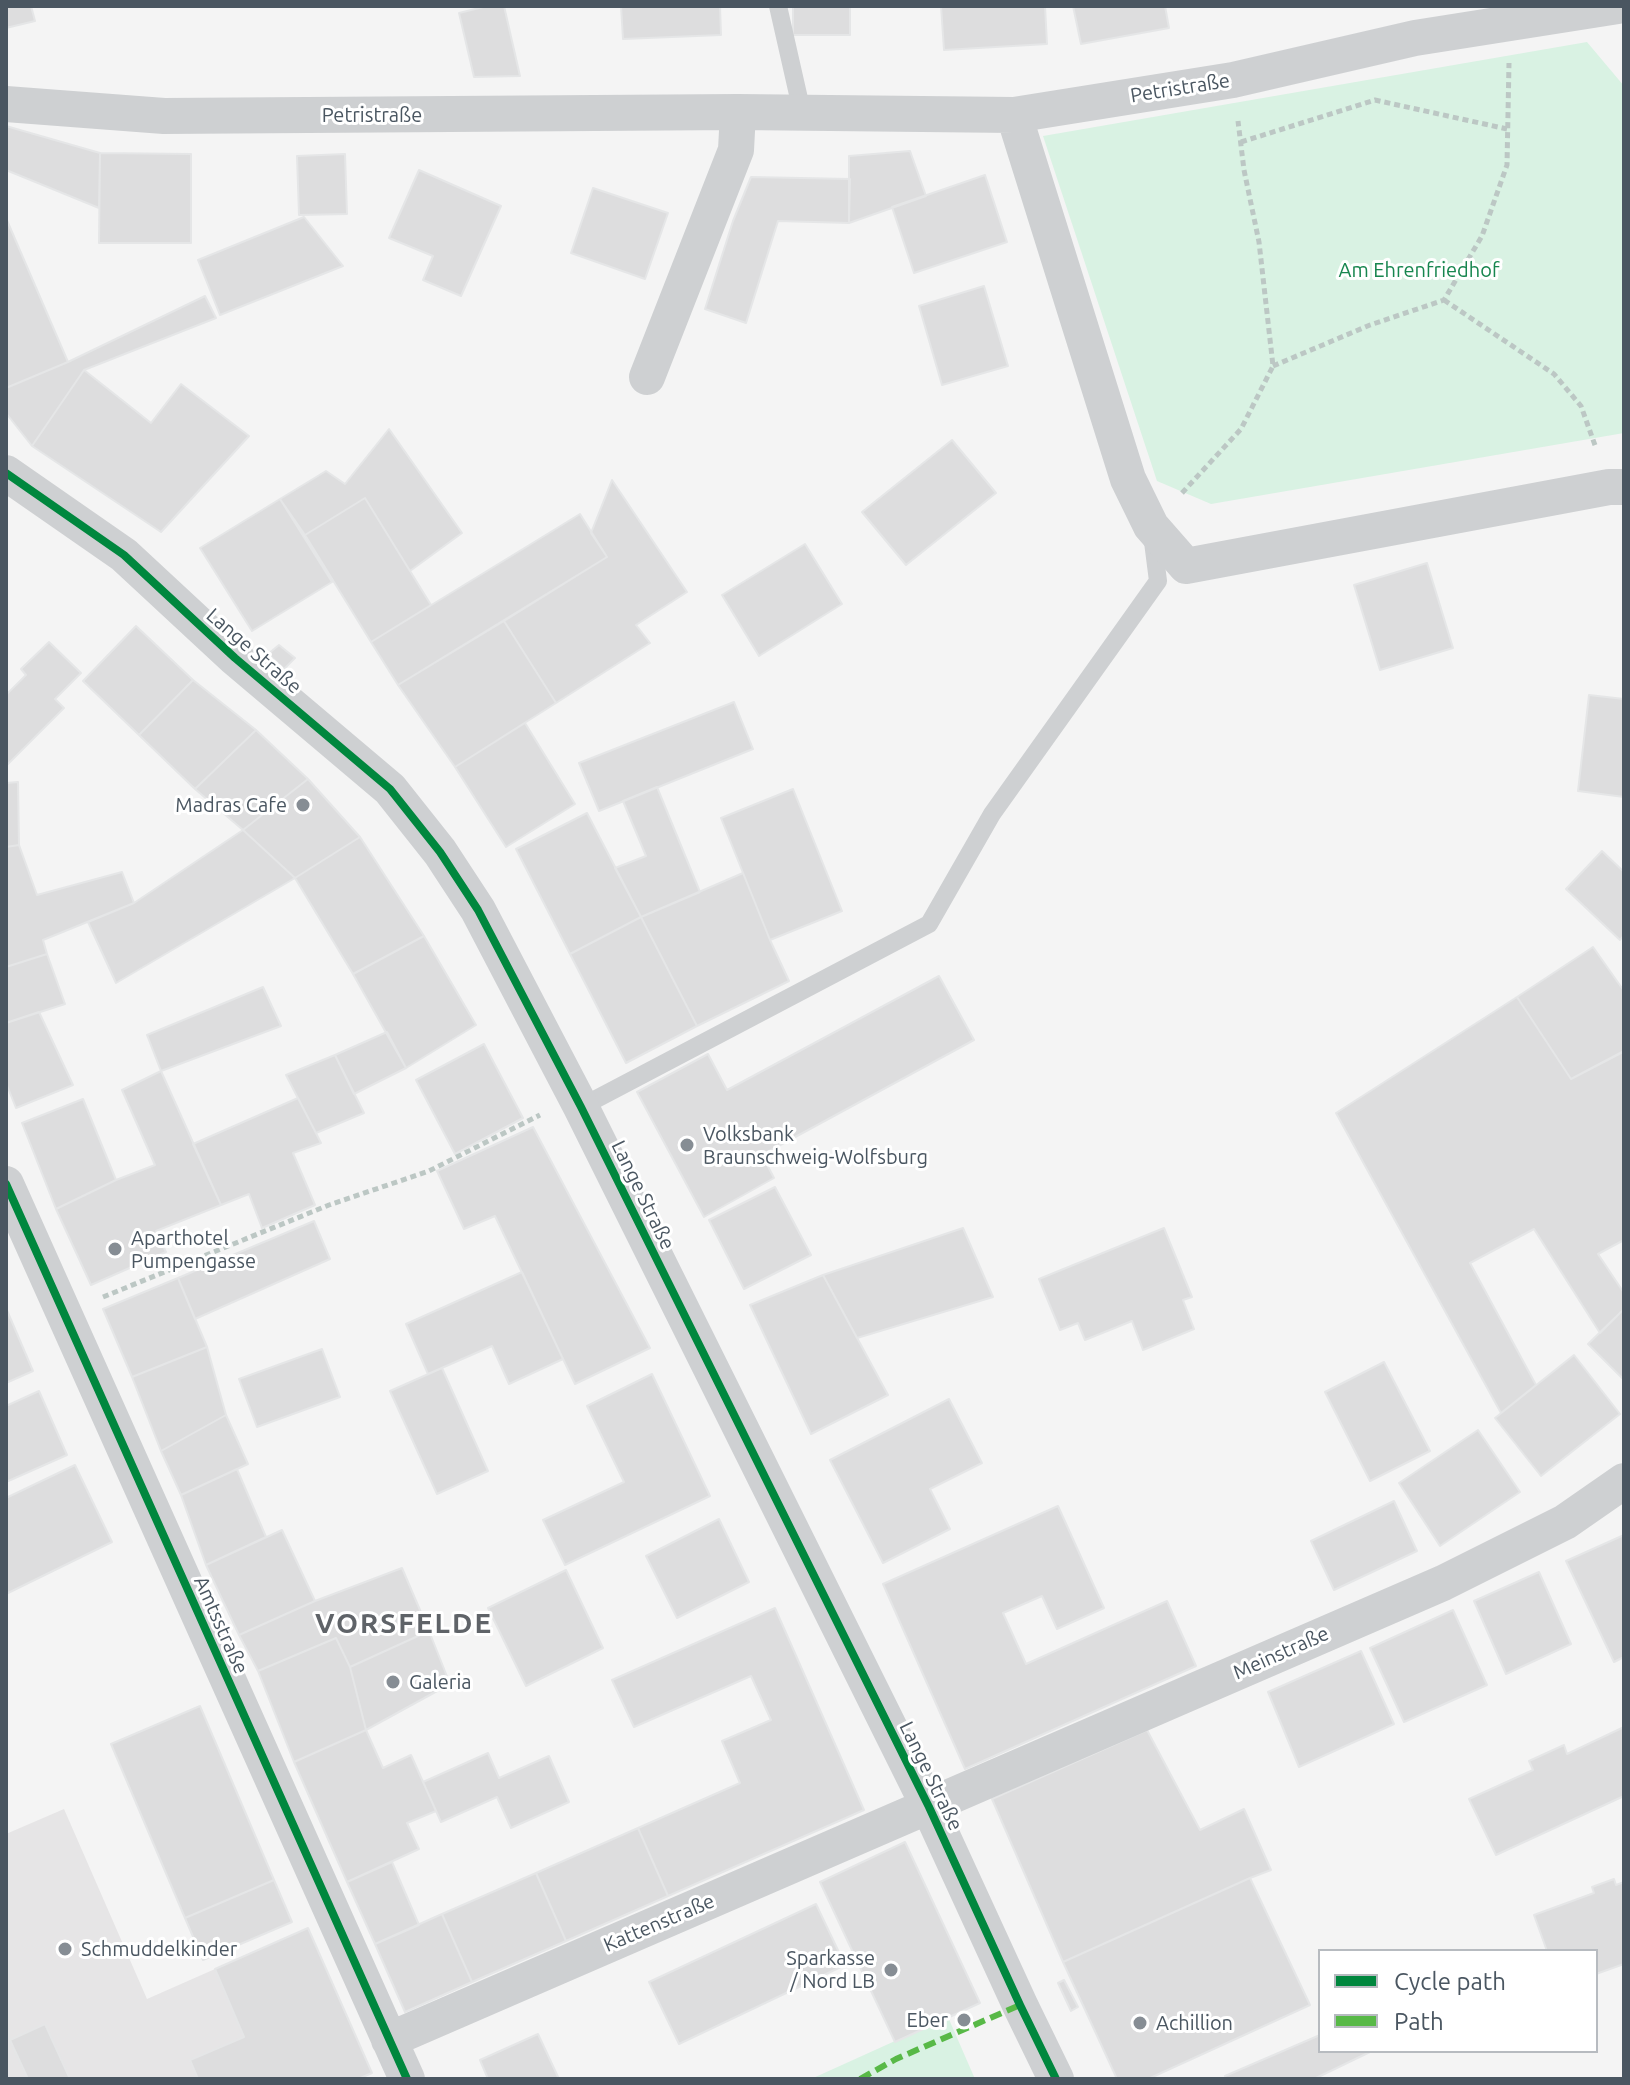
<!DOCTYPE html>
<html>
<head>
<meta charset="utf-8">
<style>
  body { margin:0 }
  #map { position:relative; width:1630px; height:2085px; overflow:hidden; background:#f4f4f4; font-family:Ubuntu,sans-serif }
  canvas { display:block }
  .frame { position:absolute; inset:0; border:8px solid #4a5661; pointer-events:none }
  .legend { position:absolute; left:1318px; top:1949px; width:280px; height:104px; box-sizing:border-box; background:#fff; border:2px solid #b7bbc0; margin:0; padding:10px 14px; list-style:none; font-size:24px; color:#4a5661 }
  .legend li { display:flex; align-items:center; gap:16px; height:40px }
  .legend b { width:40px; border:2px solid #b7bbc0 }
</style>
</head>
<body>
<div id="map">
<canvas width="1630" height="2085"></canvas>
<div class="frame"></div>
<ul class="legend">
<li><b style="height:10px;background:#00873e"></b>Cycle path</li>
<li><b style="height:10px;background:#58b947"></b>Path</li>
</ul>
</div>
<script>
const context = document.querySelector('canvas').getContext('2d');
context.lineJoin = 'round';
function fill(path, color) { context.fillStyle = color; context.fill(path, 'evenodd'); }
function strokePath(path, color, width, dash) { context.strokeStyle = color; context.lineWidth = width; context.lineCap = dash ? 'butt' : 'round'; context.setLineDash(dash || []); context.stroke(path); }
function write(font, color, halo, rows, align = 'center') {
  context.font = font + ' Ubuntu,sans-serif'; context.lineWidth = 6; context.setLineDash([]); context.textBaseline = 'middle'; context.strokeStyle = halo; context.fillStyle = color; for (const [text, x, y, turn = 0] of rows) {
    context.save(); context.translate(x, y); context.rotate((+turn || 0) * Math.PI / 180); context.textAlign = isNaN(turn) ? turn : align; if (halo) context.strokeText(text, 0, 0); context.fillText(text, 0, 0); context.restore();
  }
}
fill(new Path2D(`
  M64,1809L147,1999L308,1928L372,2073L358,2079H6V1834Z`), '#e6e5e6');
fill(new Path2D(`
  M1587,42L1624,86V433L1211,504L1157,481L1043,136Z
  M948,2017L975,2079H811Z`), '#d9f2e3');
const building = new Path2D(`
  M6,6H31L35,21L6,28Z
  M487,6H504L520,76L474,77L459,13Z
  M621,6H720L721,35L623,39Z
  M793,6H850V35H793Z
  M941,6H1045L1047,44L944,50Z
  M1073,6H1165L1169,28L1081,44Z
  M6,126L100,153L99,208L6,170Z
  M910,151L926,196L849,223V156Z
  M100,153L191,154V243H99Z
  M345,154L347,214L299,215L297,156Z
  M419,170L501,206L461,296L423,280L433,256L389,238Z
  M985,175L1007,242L914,273L892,207Z
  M751,177L850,179L849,223L778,221L746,323L705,309L733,221Z
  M593,188L668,213L645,279L571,253Z
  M304,217L343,266L220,315L198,260Z
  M6,218L68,362L6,388Z
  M984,286L1008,366L942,385L919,306Z
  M205,296L216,318L84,370L32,446L6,413V388L68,362Z
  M84,370L151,423L181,384L249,436L161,532L32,446Z
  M389,429L462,533L410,571L365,498L305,535L280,499L326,471L345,484Z
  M952,440L996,493L906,565L862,512Z
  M612,480L687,592L636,625L650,643L556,703L504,621L607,557L591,533Z
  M365,498L431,605L371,642L305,535Z
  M280,499L332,582L252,631L200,548Z
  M580,514L607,557L398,685L371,642Z
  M805,544L842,604L759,656L722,595Z
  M1427,563L1453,648L1380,670L1354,585Z
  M504,621L556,703L455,767L398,685Z
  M136,626L193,680L139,735L83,681Z
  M49,642L81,673L55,699L64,708L7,765L6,695L26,675L21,669Z
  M279,645L295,658L284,669L268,654Z
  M193,680L256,730L195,789L139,735Z
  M1589,695L1624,699V797L1578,791Z
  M734,702L753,749L599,811L579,763Z
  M525,723L575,804L506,847L455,767Z
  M256,730L308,779L243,830L195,789Z
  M308,779L360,837L295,878L243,830Z
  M18,782L19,845L6,847V783Z
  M657,787L700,892L641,917L615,868L646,856L623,801Z
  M793,789L842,911L770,940L721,818Z
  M587,813L641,917L570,954L516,849Z
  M243,830L295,878L116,983L88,922L134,903Z
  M360,837L424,936L353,974L295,878Z
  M19,845L37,895L122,872L134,903L43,940L47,954L6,967V847Z
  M1602,851L1624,872V935L1620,940L1566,889Z
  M743,873L770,940L789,981L697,1026L641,917Z
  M641,917L697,1026L626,1063L570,954Z
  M424,936L476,1025L406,1068L353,974Z
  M1593,947L1624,991V1051L1571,1079L1517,997Z
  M47,954L65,1004L6,1023V967Z
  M939,976L974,1040L762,1155L774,1178L704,1217L637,1092L708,1054L727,1090Z
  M263,987L281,1026L161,1071L147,1035Z
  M1517,997L1571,1079L1623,1052L1624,1054V1240L1598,1254L1624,1293V1309L1600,1333L1534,1229L1470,1263L1536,1385L1501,1413L1336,1113Z
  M39,1012L73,1085L16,1108L6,1083V1023Z
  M387,1032L406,1068L354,1094L335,1055Z
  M484,1044L523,1118L455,1154L416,1080Z
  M335,1055L364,1113L316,1133L286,1075Z
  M161,1071L221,1205L156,1231L166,1252L91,1285L56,1209L116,1180L155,1165L122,1090Z
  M298,1098L321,1143L293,1153L315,1205L262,1228L249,1194L221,1205L193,1144Z
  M83,1099L116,1180L56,1209L22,1123Z
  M533,1127L650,1348L575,1384L495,1216L464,1229L437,1171Z
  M775,1187L811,1255L744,1289L709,1220Z
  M314,1221L330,1259L195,1319L178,1278Z
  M963,1228L993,1297L857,1338L823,1275Z
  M1164,1228L1192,1297L1183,1300L1194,1329L1143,1350L1132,1321L1085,1340L1078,1323L1060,1330L1039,1279Z
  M522,1272L563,1359L509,1384L492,1346L428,1374L406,1324Z
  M823,1275L888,1395L811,1434L750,1305Z
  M178,1278L207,1347L132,1377L103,1309Z
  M6,1308L33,1371L6,1383Z
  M1624,1309V1380L1588,1344Z
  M207,1347L226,1415L161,1451L132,1377Z
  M322,1349L340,1397L257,1427L239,1379Z
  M1574,1355L1620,1414L1541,1476L1495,1418Z
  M1384,1362L1430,1451L1370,1481L1325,1392Z
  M442,1368L488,1471L437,1494L390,1391Z
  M652,1374L710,1496L565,1565L543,1520L624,1482L587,1406Z
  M39,1391L67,1455L6,1482V1406Z
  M949,1399L982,1463L930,1489L950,1529L883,1563L830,1460Z
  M226,1415L248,1464L181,1495L161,1451Z
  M1478,1430L1520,1492L1440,1546L1399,1483Z
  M75,1465L112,1542L6,1594V1498Z
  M237,1469L266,1537L206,1565L181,1495Z
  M1394,1501L1417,1551L1334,1590L1311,1541Z
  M1058,1506L1104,1608L1057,1629L1042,1596L1003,1613L1026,1664L1167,1601L1196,1666L965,1769L883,1584Z
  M719,1519L749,1582L677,1618L646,1556Z
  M282,1530L315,1601L239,1635L206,1565Z
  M1624,1535V1657L1614,1662L1566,1561Z
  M402,1568L429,1631L350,1667L336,1638L258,1671L239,1635L315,1601Z
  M566,1570L603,1648L526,1686L488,1608Z
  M1539,1572L1571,1644L1506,1674L1474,1601Z
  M775,1608L864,1810L668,1896L638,1828L740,1783L722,1741L771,1720L751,1676L634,1727L612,1680Z
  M1453,1610L1487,1685L1404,1722L1370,1648Z
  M429,1631L450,1684L366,1730L350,1667Z
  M336,1638L350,1667L366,1730L294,1762L258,1671Z
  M1361,1651L1394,1724L1299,1767L1268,1692Z
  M200,1706L274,1880L185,1918L111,1744Z
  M1624,1727V1796L1496,1855L1469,1799L1533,1770L1529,1761L1564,1745L1567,1754Z
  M366,1730L383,1768L411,1755L436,1811L407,1823L419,1849L347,1882L294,1762Z
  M1147,1730L1200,1830L1244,1809L1271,1870L1250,1878L1063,1962L992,1799Z
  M488,1753L499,1778L549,1756L569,1802L511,1828L497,1797L441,1822L423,1782Z
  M638,1828L668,1896L566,1941L536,1873Z
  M905,1842L980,2003L895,2042L820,1882Z
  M392,1862L419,1925L375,1944L347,1882Z
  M536,1873L566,1941L472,1982L442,1914Z
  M1250,1878L1310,2005L1148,2079H1117L1063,1962Z
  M1614,1879L1616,1885L1624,1882V1964L1596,1974V1951H1547L1534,1915L1594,1893L1592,1887Z
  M274,1880L292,1922L203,1960L185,1918Z
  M816,1904L845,1965L679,2044L649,1982Z
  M442,1914L472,1982L405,2012L375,1944Z
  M308,1928L372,2073L358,2079H198L190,2060L244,2037L215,1969Z
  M1064,1980L1078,2007L1071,2011L1058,1983Z
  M45,2024L70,2079H28L10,2040Z
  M538,2034L559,2079H488L480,2060Z
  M1320,2035V2051H1372L1314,2079H1226L1225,2076Z`);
fill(building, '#ddddde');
strokePath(building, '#e5e6e7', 2);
strokePath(new Path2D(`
  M1241,142L1375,100L1507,129
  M1444,300L1554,374L1581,406L1596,448
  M1273,366L1370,325L1444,300L1482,236L1507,165L1509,63
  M1182,493L1241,429L1273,366L1259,242L1244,170L1238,121
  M103,1297L329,1205L429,1171L540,1115`), '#bcc7c4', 5, [6, 4]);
strokePath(new Path2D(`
  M778,6L802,112
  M581,1107L929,924L992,814L1158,581L1152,534`), '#ced0d2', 18);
strokePath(new Path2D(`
  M6,104L164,116L738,112L1014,115L1233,80L1415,38L1618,6
  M1014,115L1128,479L1151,526L1186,566L1609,487H1624
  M647,377L736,150L738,112
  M6,473L124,555L235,658L390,789L440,852L478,910L581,1107L929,1807L1020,2005L1056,2079
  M6,1184L407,2079
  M389,2040L1443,1583L1565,1522L1624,1481`), '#ced0d2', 36);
strokePath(new Path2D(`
  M860,2079L896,2059L1020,2005`), '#58b947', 6, [12, 6]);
strokePath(new Path2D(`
  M6,473L124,555L235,658L390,789L440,852L478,910L581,1107L929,1807L1020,2005L1056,2079
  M6,1184L407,2079`), '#00873e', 8);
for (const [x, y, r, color] of [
  [303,805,8,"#868d94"],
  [687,1145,8,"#868d94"],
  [115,1249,8,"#868d94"],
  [393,1682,8,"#868d94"],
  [65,1949,8,"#868d94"],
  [891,1970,8,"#868d94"],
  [964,2020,8,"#868d94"],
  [1140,2023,8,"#868d94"]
]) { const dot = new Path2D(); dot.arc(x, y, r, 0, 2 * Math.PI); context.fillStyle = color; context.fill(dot); strokePath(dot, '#fff', 3); }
write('20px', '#4a5661', '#fff', [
  ["Petristraße",1180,88,-9],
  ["Petristraße",372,115],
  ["Lange Straße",254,651,41],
  ["Lange Straße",643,1195,64],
  ["Amtsstraße",221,1625,66],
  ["Meinstraße",1281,1653,-24],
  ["Lange Straße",931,1776,64],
  ["Kattenstraße",659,1923,-23]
]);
write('20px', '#17864f', '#fff', [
  ["Am Ehrenfriedhof",1419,270]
]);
write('20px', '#4a5661', '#fff', [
  ["Madras Cafe",287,805,"right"],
  ["Volksbank",703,1134],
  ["Braunschweig-Wolfsburg",703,1157],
  ["Aparthotel",131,1238],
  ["Pumpengasse",131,1261],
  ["Galeria",409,1682],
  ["Schmuddelkinder",81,1949],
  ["Sparkasse",875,1958,"right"],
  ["/ Nord LB",875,1981,"right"],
  ["Eber",948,2020,"right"],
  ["Achillion",1156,2023]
], 'left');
context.letterSpacing = '2px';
write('bold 28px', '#5f6368', '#fff', [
  ["VORSFELDE",404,1624]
]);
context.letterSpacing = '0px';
</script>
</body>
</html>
